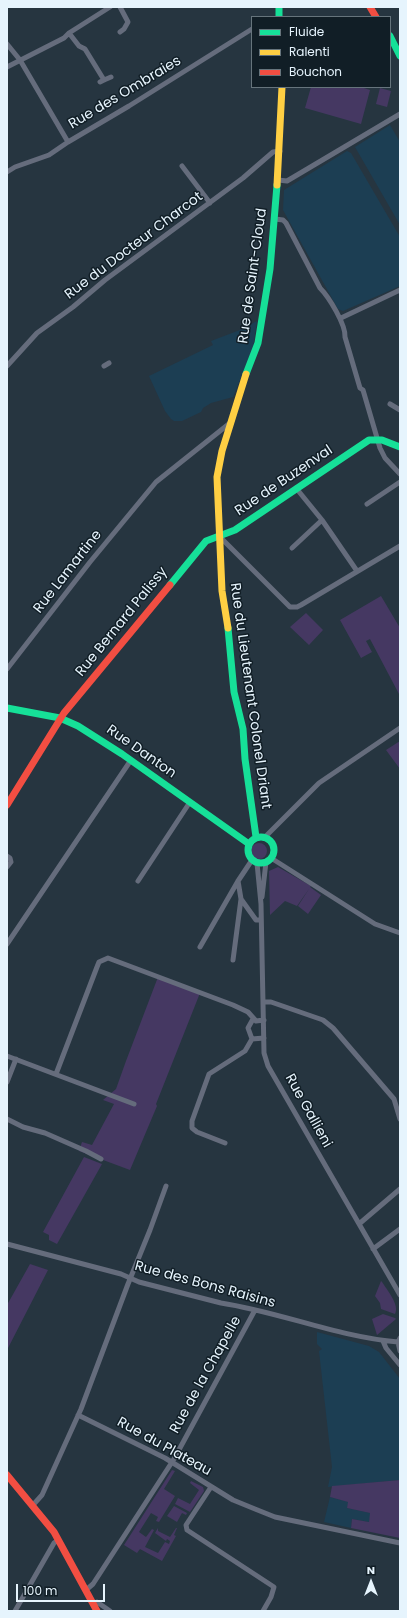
<!DOCTYPE html>
<html>
<head>
<meta charset="utf-8">
<style>
  body { margin:0 }
  #map { position:relative; width:407px; height:1618px; overflow:hidden; background:#263540; font-family:Poppins,sans-serif }
  canvas { display:block }
  .frame { position:absolute; inset:0; border:8px solid #e6f4fd; pointer-events:none }
  .legend { position:absolute; left:251px; top:16px; width:140px; height:72px; box-sizing:border-box; background:#111e26; border:1px solid #66747c; margin:0; padding:5px 7px; list-style:none; font-size:12px; color:#e6f4fd }
  .legend li { display:flex; align-items:center; gap:8px; height:20px }
  .legend b { width:20px; border:1px solid #66747c }
  .north { position:absolute; left:351px; top:1562px; width:40px; height:40px; -webkit-text-stroke:3px #111e26; paint-order:stroke; rotate:0deg; font-size:11px; font-weight:700; line-height:16px; text-align:center; color:#e6f4fd }
  .north::after { content:''; display:block; margin:auto; width:14px; height:18px; background:#e6f4fd; clip-path:polygon(50% 0,100% 100%,50% 72%,0 100%) }
  .scale { position:absolute; left:16px; top:1584px; width:89px; height:18px; box-sizing:border-box; border:2px solid #e6f4fd; border-top:0; padding-left:5px; font-size:12px; line-height:14px; white-space:nowrap; color:#e6f4fd; -webkit-text-stroke:3px #111e26; paint-order:stroke }
</style>
</head>
<body>
<div id="map">
<canvas width="407" height="1618"></canvas>
<div class="frame"></div>
<ul class="legend">
<li><b style="height:5px;background:#16e098"></b>Fluide</li>
<li><b style="height:5px;background:#ffcf43"></b>Ralenti</li>
<li><b style="height:5px;background:#f24e42"></b>Bouchon</li>
</ul>
<div class="north">N</div>
<div class="scale">100 m</div>
</div>
<script>
const context = document.querySelector('canvas').getContext('2d');
context.lineJoin = 'round';
function fill(path, color) { context.fillStyle = color; context.fill(path, 'evenodd'); }
function strokePath(path, color, width, dash) { context.strokeStyle = color; context.lineWidth = width; context.lineCap = dash ? 'butt' : 'round'; context.setLineDash(dash || []); context.stroke(path); }
function write(font, color, halo, rows, align = 'center') {
  context.font = font + ' Poppins,sans-serif'; context.lineWidth = 3; context.setLineDash([]); context.textBaseline = 'middle'; context.strokeStyle = halo; context.fillStyle = color; for (const [text, x, y, turn = 0] of rows) {
    context.save(); context.translate(x, y); context.rotate((+turn || 0) * Math.PI / 180); context.textAlign = isNaN(turn) ? turn : align; if (halo) context.strokeText(text, 0, 0); context.fillText(text, 0, 0); context.restore();
  }
}
fill(new Path2D(`
  M390,125L400,142V225L355,147Z
  M347,151L351,153L400,237V286L343,311L338,309L283,210L284,190Z
  M257,321L253,348L233,397L211,403L203,408L201,412L182,421H174L171,419L165,411L149,376L213,345L211,341L240,330Z
  M317,1332L369,1346L379,1352L400,1379V1480L328,1487L332,1467L319,1351L322,1349L317,1344Z
  M330,1497L349,1502L347,1508L371,1513L369,1522L352,1519L351,1528L324,1522Z`), '#1c3e53');
fill(new Path2D(`
  M311,87H361L370,90L361,124L305,108Z
  M380,88L391,91L387,107L376,104Z
  M381,596L400,628L399,694L370,639L366,641L372,652L361,658L340,620Z
  M306,613L323,630L309,645L290,627Z
  M400,741V769L386,750Z
  M251 851a8 8 0 1 1 16 0a8 8 0 1 1-16 0Z
  M278,867L311,886L310,887L321,895L308,914L298,906L309,889L297,906L285,901L270,915L269,871Z
  M158,977L200,993L156,1104L157,1106L130,1170L79,1151L82,1142L92,1145L114,1104L103,1100L116,1089L126,1061Z
  M84,1157L102,1164L57,1244L49,1240V1235L43,1232Z
  M30,1264L48,1270L7,1350V1305Z
  M381,1281L382,1282C387,1290 400,1305 395,1314L381,1309L380,1303L375,1296Z
  M383,1314L395,1318L396,1319L377,1335L372,1319Z
  M172,1470L175,1471L164,1489L175,1496L159,1522L156,1521L158,1517L151,1513L139,1532L146,1537L152,1529L154,1530L145,1547L158,1553L165,1542L169,1544L170,1541L167,1539L166,1541L155,1533L158,1528V1531L170,1537L176,1528H177L174,1535L176,1536L162,1561L140,1549L137,1553L124,1545Z
  M400,1480V1538L351,1528L352,1519L369,1522L370,1513L347,1508L348,1502L330,1497L332,1486Z
  M191,1481L203,1487L204,1491L190,1512L175,1504L178,1498L190,1504L199,1490L190,1483Z
  M174,1506L187,1513L186,1515L182,1513L177,1522L167,1516Z`), '#453862');
strokePath(new Path2D(`
  M120,32L124,29L128,22L120,7
  M69,33L79,46L85,49L104,80L100,82
  M7,44L20,60L68,142
  M7,67L64,38L69,33L110,7
  M104,80L111,77
  M182,166L210,203
  M7,172L15,167L49,155L68,142L129,106L252,29
  M278,180L287,181L400,114
  M275,219L283,220L286,223L320,288C329,297 346,325 345,337L360,388L363,390L380,448L385,458L400,474
  M341,318L400,290
  M7,366L37,333L73,307L105,280L243,178L273,152L280,151
  M104,366L109,363
  M390,404L400,410
  M296,488L322,520L357,571
  M367,504L400,482
  M219,536L290,607H297L301,605L400,546
  M292,548L322,520
  M7,669L90,562L156,482L230,423
  M265,837L319,783L400,728
  M7,856L10,858L11,862L7,867
  M271,858L375,924L400,933
  M257,863L261,904L264,1053L268,1066L400,1295
  M138,881L190,802
  M262,897L266,862
  M241,899L256,920H261
  M7,944L131,760
  M200,947L238,881L252,860
  M233,960L241,899L238,881
  M264,1002H271L323,1020L333,1028L394,1099L400,1119
  M252,1039L248,1028L253,1019
  M7,1056L134,1104
  M56,1074L97,967L99,962L108,958L233,1005L248,1012L256,1021L264,1020
  M7,1082L16,1059
  M7,1119L23,1127L45,1133L86,1151L101,1159
  M225,1143L197,1132L192,1128V1121L209,1074L245,1051L252,1039L264,1038
  M359,1224L400,1189
  M7,1244L121,1274L139,1282L221,1303C280,1312 338,1337 398,1342
  M373,1249L400,1229
  M400,1338L398,1342L400,1351
  M383,1341L386,1348L400,1365
  M78,1415L165,1458L233,1500L255,1509L275,1517L400,1543
  M211,1487L186,1525L187,1530L274,1587L271,1597L263,1611
  M33,1505L42,1495L81,1409L128,1284L150,1230L166,1186
  M86,1590L93,1584L174,1459L255,1310
  M93,1604L97,1602L110,1611
  M15,1611L54,1543L58,1540`), '#656c7c', 5);
strokePath(new Path2D(`
  M279,7V17
  M390,36L400,56
  M246,374L258,343L270,269L277,185
  M170,585L206,541L235,530L369,440H382L400,447
  M228,628L234,692L243,729L245,759L256,837
  M7,708L60,718L78,726L122,754L249,844
  M248 850a13 13 0 1 1 26 0a13 13 0 1 1-26 0Z`), '#16e098', 7);
strokePath(new Path2D(`
  M277,185L282,87
  M228,628L222,591L217,477L222,451L246,374`), '#ffcf43', 7);
strokePath(new Path2D(`
  M370,7L376,17
  M7,805L64,713L170,585
  M7,1475L54,1532L97,1611`), '#f24e42', 7);
write('14px', '#e6f4fd', '#111e26', [
  ["Rue des Ombraies",125,93,-31],
  ["Rue du Docteur Charcot",134,246,-37],
  ["Rue de Saint-Cloud",253,276,-82],
  ["Rue de Buzenval",284,481,-34],
  ["Rue Lamartine",68,572,-52],
  ["Rue Bernard Palissy",122,622,-51],
  ["Rue du Lieutenant Colonel Driant",250,696,82],
  ["Rue Danton",141,752,35],
  ["Rue Gallieni",308,1111,61],
  ["Rue des Bons Raisins",205,1285,15],
  ["Rue de la Chapelle",206,1375,-61],
  ["Rue du Plateau",164,1447,29]
]);
</script>
</body>
</html>
